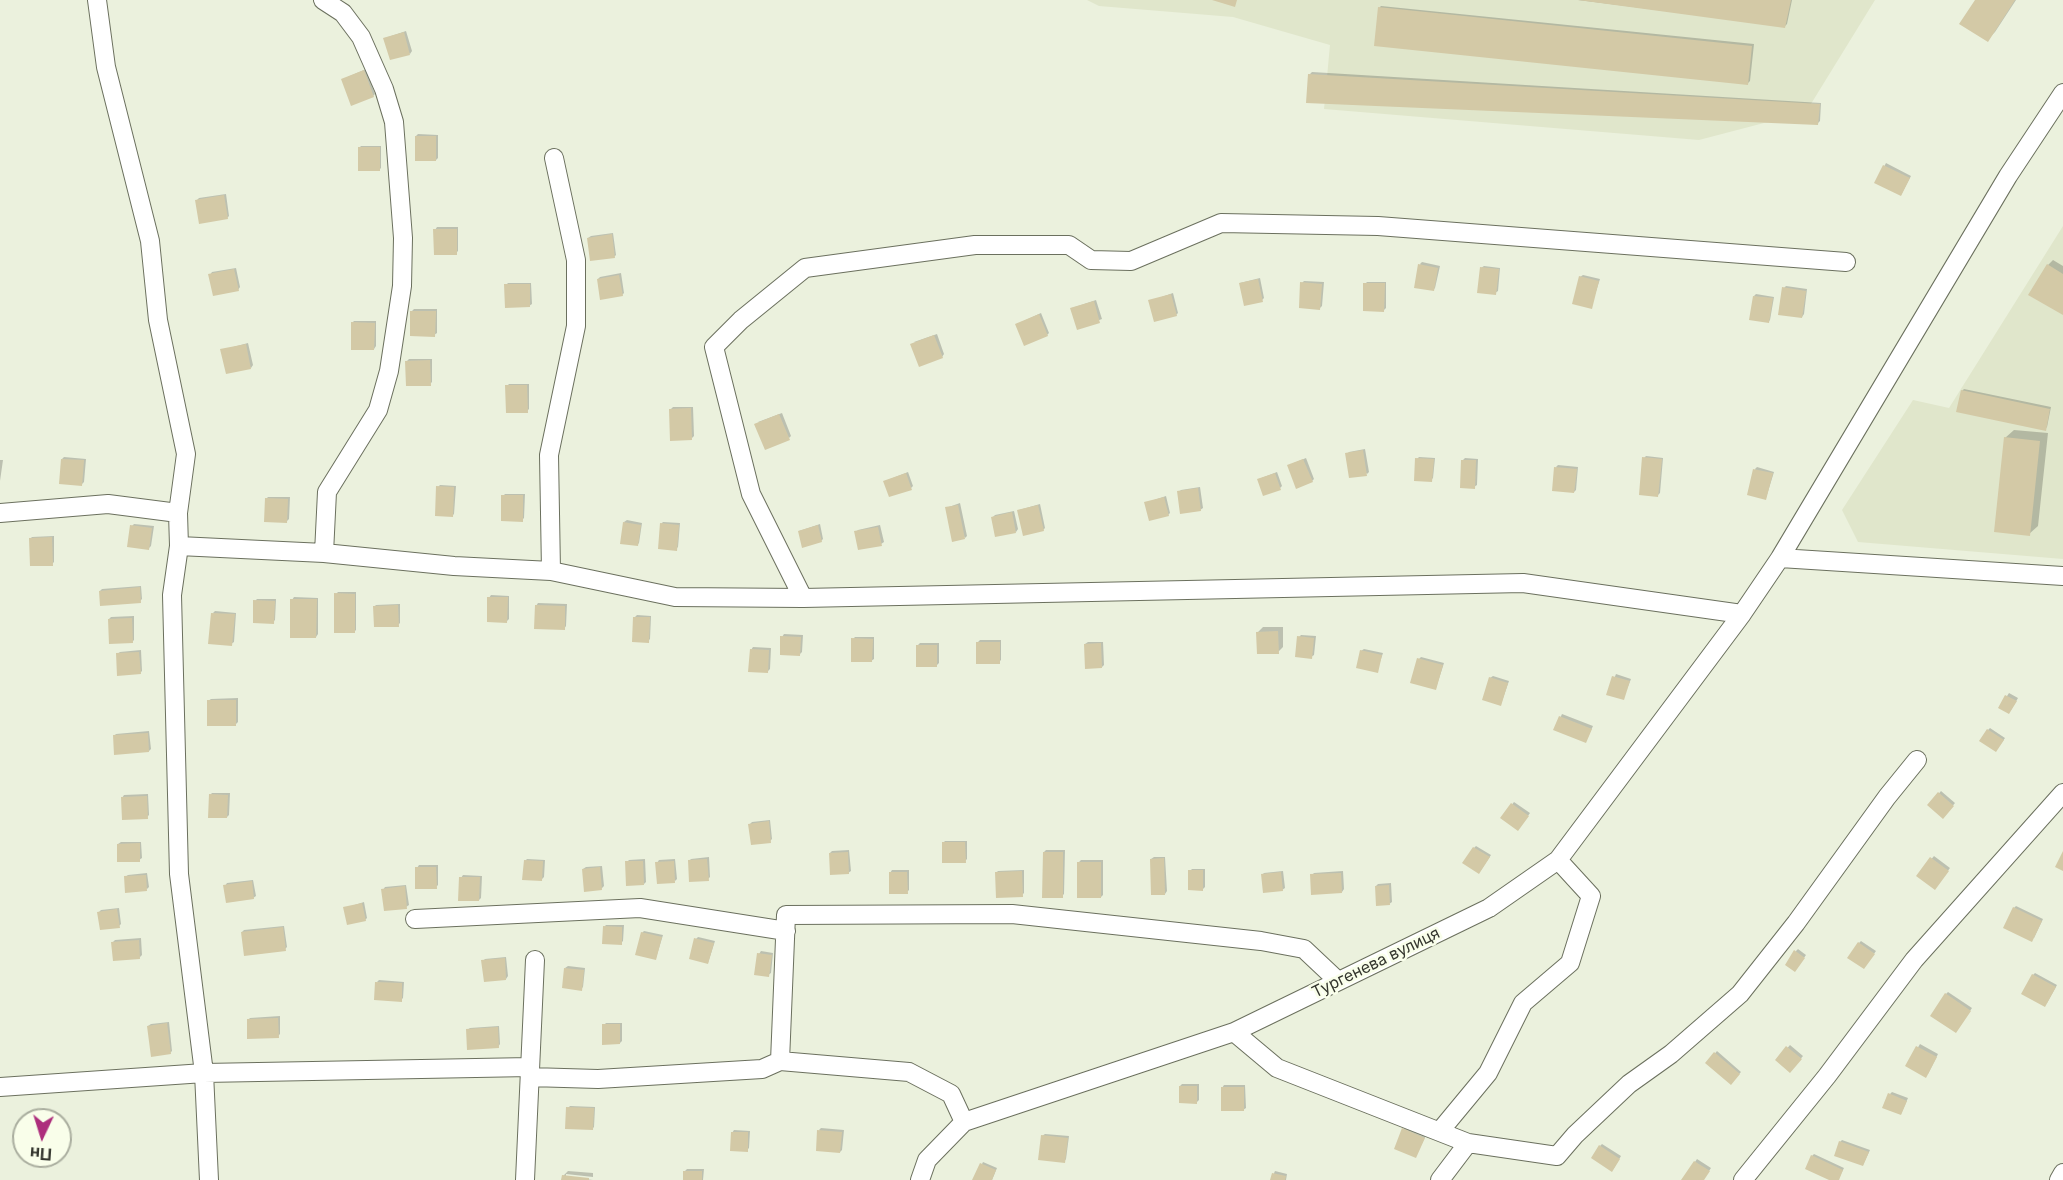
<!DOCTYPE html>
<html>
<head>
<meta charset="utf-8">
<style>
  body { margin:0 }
  #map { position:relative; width:2063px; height:1180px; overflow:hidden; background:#ebf1dd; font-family:Inter,sans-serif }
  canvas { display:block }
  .north { position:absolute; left:12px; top:1108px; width:60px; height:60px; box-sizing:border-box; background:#f9feea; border:2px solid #aaae9f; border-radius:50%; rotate:184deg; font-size:16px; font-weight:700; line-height:24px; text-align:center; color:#34362e }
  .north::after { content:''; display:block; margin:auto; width:21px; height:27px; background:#ad2e7c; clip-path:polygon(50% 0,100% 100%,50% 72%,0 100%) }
</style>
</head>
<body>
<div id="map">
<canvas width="2063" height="1180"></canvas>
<div class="north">Пн</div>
</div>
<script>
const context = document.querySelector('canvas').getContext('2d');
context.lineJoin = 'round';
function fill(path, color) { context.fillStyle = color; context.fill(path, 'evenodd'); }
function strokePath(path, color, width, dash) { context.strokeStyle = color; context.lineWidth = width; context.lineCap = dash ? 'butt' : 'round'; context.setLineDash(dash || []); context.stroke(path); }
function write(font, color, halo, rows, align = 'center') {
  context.font = font + ' Inter,sans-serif'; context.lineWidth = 5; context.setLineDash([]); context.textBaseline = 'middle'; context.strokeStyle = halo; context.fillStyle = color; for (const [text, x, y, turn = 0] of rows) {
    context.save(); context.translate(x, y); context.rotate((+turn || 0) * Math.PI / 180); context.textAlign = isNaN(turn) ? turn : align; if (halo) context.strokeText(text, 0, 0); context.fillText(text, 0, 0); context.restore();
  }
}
fill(new Path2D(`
  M1087,0H1875L1806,112L1699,140L1324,109L1330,45L1233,17L1099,6Z
  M2063,226V559L1858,542L1842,510L1913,400L1949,408Z`), '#e0e6cb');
fill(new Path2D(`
  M1578,0H1792L1787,24L1785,26Z
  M1976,0H2016L1995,32L1987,40Z
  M1381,6L1754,44L1750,81L1748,83L1379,8Z
  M406,31L412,51L410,54L385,38Z
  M366,69L375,94L373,96L343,79Z
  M1312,72L1821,103L1820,121L1818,123L1309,75Z
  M418,134L438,135V158L436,160L416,136Z
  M361,146H381V168L379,170L359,148Z
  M1886,163L1911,176L1901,195L1876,182Z
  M226,194L229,216L227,218L197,200L199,198Z
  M437,227H458V251L456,253L435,230Z
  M613,233L616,255L614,257L588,238L591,236Z
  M2053,260L2063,266V313L2048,265Z
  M1422,262L1440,266L1435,288L1433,290L1420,264Z
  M1484,266L1500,268L1498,291L1495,293L1481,268Z
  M236,268L240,287L238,290L210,275L212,272Z
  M621,273L624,293L622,295L598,279L600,277Z
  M1583,275L1600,279L1591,307L1580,277Z
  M1260,278L1264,298L1262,300L1240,283Z
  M1304,281L1324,282L1322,306L1320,308L1302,283Z
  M1367,282H1386V308L1384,310L1365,284Z
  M508,283H531L532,304L529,306L506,285Z
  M1786,286L1807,289L1804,314L1802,317L1784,288Z
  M1173,293L1178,313L1176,315L1150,301Z
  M1756,294L1774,297L1770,320L1768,322L1754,296Z
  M1096,300L1102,319L1078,328L1072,308Z
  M414,309H437V333L434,335L412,311Z
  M1041,313L1049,333L1047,335L1017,324Z
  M354,321H376V346L374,349L352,323Z
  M937,334L944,354L942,357L914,342Z
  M248,343L253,365L251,368L222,350Z
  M409,359H432V382L430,384L407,361Z
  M509,384H529V409L527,411L507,386Z
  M1964,389L2051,407L2047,427L2045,429L1962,391Z
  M673,407H693L694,436L692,438L671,409Z
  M782,413L791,436L789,438L758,422Z
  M2014,430L2048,433L2038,526L2029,534L2005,438Z
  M1365,449L1369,472L1367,474L1347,454L1349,452Z
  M1646,456L1663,458L1660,493L1658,495L1644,458Z
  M64,457L86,459L84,482L82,484L62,459Z
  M1419,457L1435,458L1433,478L1431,480L1417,459Z
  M1306,458L1314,479L1312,481L1289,465Z
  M1465,458L1478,459L1477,485L1474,487L1463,460Z
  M0,460H3L0,481Z
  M1558,465L1578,467L1576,490L1574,492L1556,467Z
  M1757,467L1774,472L1766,498L1755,469Z
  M908,472L913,486L911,488L885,481Z
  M1277,472L1282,486L1280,488L1259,479Z
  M440,485L456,486L454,514L452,516L438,487Z
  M1200,487L1203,508L1200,510L1179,492L1181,490Z
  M505,494H525L524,518L522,520L503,496Z
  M1166,496L1170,513L1168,515L1145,503Z
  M268,497H290L289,519L287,521L266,499Z
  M960,503L967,536L965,538L946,508Z
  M1040,504L1045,528L1043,530L1019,510Z
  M1014,511L1018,529L1016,532L993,517L995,515Z
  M627,520L642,523L639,543L637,545L624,522Z
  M663,522L680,523L678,547L676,549L661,524Z
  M134,524L154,526L151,546L149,548L132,526Z
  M820,524L823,539L821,541L799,531Z
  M880,525L884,542L881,544L856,532L858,530Z
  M54,536V562L52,564L30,539L32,537Z
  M141,586L142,599L140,601L100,591L102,589Z
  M338,592H356V630L354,632L336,594Z
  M491,595L509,596V619L507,621L489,598Z
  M294,597L318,598V634L316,637L292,600Z
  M257,599H276L275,620L273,622L255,601Z
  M538,603L567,604L566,626L564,629L536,606Z
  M400,604V623L398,625L374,607L376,605Z
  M215,611L236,613L234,642L231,644L213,613Z
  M637,615L651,616L650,639L648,641L635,617Z
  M134,616V640L132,642L109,619L111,617Z
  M1263,627H1283V647L1278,652L1258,632Z
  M784,634L803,635L802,652L800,654L782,637Z
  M1301,635L1316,636L1314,655L1311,657L1299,637Z
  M855,637H874V659L871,661L853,639Z
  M980,640H1001V660L999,662L978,642Z
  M1088,642H1103L1104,665L1102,667L1085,644Z
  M920,643H939V663L936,666L918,645Z
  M753,647L771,648L770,669L767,672L751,650Z
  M1364,649L1383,653L1377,671L1361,651Z
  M141,650L142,671L140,673L117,654L120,652Z
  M1421,657L1444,663L1436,688L1419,659Z
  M1616,674L1631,679L1623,699L1608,694Z
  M1493,676L1509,681L1501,704L1490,678Z
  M2009,693L2018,698L2011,710L2000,707Z
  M238,698V722L236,724L208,701L211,699Z
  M1562,714L1593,726L1586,741L1555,729Z
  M1990,728L2005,738L1998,748L1988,730Z
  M149,731L151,749L149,751L114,736L116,734Z
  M1941,791L1955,803L1943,817L1929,805Z
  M212,793H230L229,815L227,817L210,795Z
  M148,794L149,815L147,817L122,798L124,795Z
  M1514,802L1530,813L1520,827L1502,817Z
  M770,820L772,839L770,841L750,824L752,822Z
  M945,841H967V859L965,861L943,843Z
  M121,842H141L142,858L139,860L118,844Z
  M1476,846L1491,855L1481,870L1474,848Z
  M849,850L851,871L848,873L830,853L832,851Z
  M1046,850H1065L1064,894L1062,896L1044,852Z
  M1934,856L1950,868L1937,885L1918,875Z
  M709,857L710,877L708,879L689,861L691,859Z
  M1154,857H1165L1167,891L1165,894L1151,859Z
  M527,859L545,860L544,877L541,880L525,861Z
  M645,859L646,882L644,884L627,862L629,860Z
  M675,859L677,879L675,881L657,863L659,860Z
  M1081,860H1103V895L1101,897L1078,863Z
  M419,865H438V885L436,887L417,868Z
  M602,866L604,886L601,889L583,869L586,867Z
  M1192,869H1205V887L1203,889L1190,871Z
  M892,870H909V890L907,892L890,873Z
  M1024,870V893L1022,895L996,873L998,871Z
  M1283,871L1285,888L1282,890L1262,875L1264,873Z
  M1343,871L1344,889L1342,892L1312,875L1314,873Z
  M147,873L149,887L147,889L125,877L128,875Z
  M463,875L482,876L481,898L479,900L461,878Z
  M253,880L256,896L253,898L225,886L227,883Z
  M1391,883L1392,902L1389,904L1376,886L1378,884Z
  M406,885L409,905L406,907L383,890L385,887Z
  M364,902L367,918L365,920L345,908Z
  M2016,906L2043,919L2034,938L2014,908Z
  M119,908L121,924L119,926L99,912L101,910Z
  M606,925H624L623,941L621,943L604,927Z
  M284,926L287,947L285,949L242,932L244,930Z
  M644,931L663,935L656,958L642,933Z
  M698,937L715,941L708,963L696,939Z
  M141,938L142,955L139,958L113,942L115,940Z
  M1861,941L1876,951L1866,965L1859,943Z
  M1798,949L1806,955L1797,968L1796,951Z
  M761,951L773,953L771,973L768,975L759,954Z
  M506,957L508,976L506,979L483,961L485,959Z
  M568,966L585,968L583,987L581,989L565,968Z
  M2035,973L2057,985L2047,1003L2033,975Z
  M379,980L404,982L403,998L401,1000L377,982Z
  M1948,992L1972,1008L1958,1029L1946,994Z
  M280,1016V1034L278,1036L248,1020L250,1018Z
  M169,1022L172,1051L170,1053L148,1026L151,1024Z
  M606,1023H622V1041L620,1043L604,1025Z
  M499,1026L500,1044L498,1047L467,1030L470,1028Z
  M1920,1044L1938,1054L1928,1074L1907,1066Z
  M1790,1045L1803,1056L1790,1071L1777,1060Z
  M1717,1051L1741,1072L1731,1083L1707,1063Z
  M1182,1084H1199V1100L1197,1102L1180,1086Z
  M1224,1085H1245L1246,1108L1243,1110L1222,1088Z
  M1892,1092L1908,1098L1901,1114L1890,1094Z
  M570,1106L595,1107L594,1127L592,1129L568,1108Z
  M1406,1127L1426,1135L1416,1156L1404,1129Z
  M821,1128L844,1130L842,1150L840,1152L819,1130Z
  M734,1130L750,1131L749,1148L747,1150L732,1133Z
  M1045,1134L1069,1136L1066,1159L1064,1162L1042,1136Z
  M1842,1140L1870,1150L1863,1165L1840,1142Z
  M1602,1144L1621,1156L1614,1168L1600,1146Z
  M1814,1154L1844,1168L1838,1180H1833L1812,1156Z
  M1697,1159L1711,1168L1703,1180H1683Z
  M983,1162L997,1168L992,1180H974Z
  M687,1169H704L703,1180H684L685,1171Z
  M568,1171L593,1173V1177L566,1174V1177L593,1180H563V1176Z
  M1275,1171L1287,1174L1286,1180H1271Z`), '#0003');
fill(new Path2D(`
  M1212,0H1237L1235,7Z
  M1578,0H1791L1785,28Z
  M1975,0H2015L1988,42L1959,24Z
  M1378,7L1752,46L1748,85L1374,46Z
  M404,32L410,55L390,60L383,38Z
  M364,70L374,97L351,106L341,79Z
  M1308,74L1820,104L1818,125L1306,103Z
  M415,136H436V161H415Z
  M358,147H380V171H358Z
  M1883,165L1910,178L1901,196L1874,183Z
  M224,195L228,219L199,224L195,200Z
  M433,229H457V255H434Z
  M612,234L615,258L590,261L587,238Z
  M1418,264L1438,268L1434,291L1414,288Z
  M2047,264L2063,274V315L2028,295Z
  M1480,267L1499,269L1496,295L1477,293Z
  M234,269L239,291L213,296L208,274Z
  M619,275L623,296L600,300L597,279Z
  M1579,276L1599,281L1592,309L1572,304Z
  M1258,279L1263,302L1244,306L1239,283Z
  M1300,282L1322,284L1320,310L1299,308Z
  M1363,283H1385L1384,312L1363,311Z
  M504,284H530V307L505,308Z
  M1782,287L1806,291L1802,318L1778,315Z
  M1171,294L1177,316L1154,322L1148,300Z
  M1753,296L1773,298L1769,323L1749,320Z
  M1094,301L1100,323L1077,330L1070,308Z
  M410,311H436L435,337L410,336Z
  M1039,314L1048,336L1024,346L1015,324Z
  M351,322L375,323L374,350H351Z
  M934,335L943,358L919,367L910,344Z
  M246,344L251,369L226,374L220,349Z
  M430,360L431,386H406L405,361Z
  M505,385H527L528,413H506Z
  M1961,390L2050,409L2046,431L1956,412Z
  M691,408L692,440L670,441L669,409Z
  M779,414L790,440L765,450L754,424Z
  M2004,437L2040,441L2030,536L1994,532Z
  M1363,450L1367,476L1349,478L1345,453Z
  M1642,457L1662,459L1658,497L1639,495Z
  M1415,458L1434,459L1432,482L1414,481Z
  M61,459L84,460L82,486L59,484Z
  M1303,459L1313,482L1296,489L1287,465Z
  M1461,460H1476L1475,489L1460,488Z
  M1554,467L1577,469L1574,493L1552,491Z
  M1753,469L1773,473L1766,500L1747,495Z
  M906,473L912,490L889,497L883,481Z
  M1275,473L1281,490L1263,496L1257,479Z
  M436,486L454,487L453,517L435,516Z
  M1198,488L1201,511L1180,514L1177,491Z
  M501,495H523V522L501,521Z
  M1164,497L1169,516L1149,521L1144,502Z
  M265,498L288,499L287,523L264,522Z
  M958,505L965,539L952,542L945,507Z
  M1038,505L1044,531L1023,536L1017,510Z
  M1012,512L1016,533L995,537L991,517Z
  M623,522L641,525L638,546L620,544Z
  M660,523L679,525L677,551L658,549Z
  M130,525L152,528L149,550L127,547Z
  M818,525L822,542L802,548L798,531Z
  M878,527L882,546L858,550L854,531Z
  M52,537L53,566H30L29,538Z
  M140,587L141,603L100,606L99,591Z
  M334,593L355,594V633H334Z
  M487,597H508L507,623L487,622Z
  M290,599H317L316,638H290Z
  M253,600L275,601L274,624L253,623Z
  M398,605L399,627H374L373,606Z
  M535,605L565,606V630L534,629Z
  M211,613L235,614L232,646L208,644Z
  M633,617H650L649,643L632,642Z
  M132,618L133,643L109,644L108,619Z
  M1278,631L1279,654H1257L1256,632Z
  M780,636L801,637L800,656L780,655Z
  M1297,636L1314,638L1312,659L1295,657Z
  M851,638L873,639L872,662H851Z
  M976,642H1000V664H976Z
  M1101,643L1102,668L1085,669L1084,644Z
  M916,645H937V667H916Z
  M750,649L769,650L768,673L748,672Z
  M1360,650L1382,655L1378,673L1356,668Z
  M139,652L141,674L117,676L116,653Z
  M1417,658L1443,665L1436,690L1410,683Z
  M1612,676L1630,681L1624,700L1606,695Z
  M1489,677L1508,683L1501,706L1482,700Z
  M2005,695L2017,701L2009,714L1998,708Z
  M207,700H236V726H207Z
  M1559,716L1592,729L1586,743L1553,730Z
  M1987,729L2004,740L1996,752L1979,741Z
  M148,733L149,752L114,755L113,735Z
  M1938,792L1954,806L1943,819L1927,805Z
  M209,794L228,795L227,818H208Z
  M147,796L148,819L122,820L121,797Z
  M1511,803L1529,816L1518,831L1500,818Z
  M769,821L771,843L751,845L748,824Z
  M942,842H965L966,863H942Z
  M140,843V862H117V844Z
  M1473,847L1490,857L1479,874L1462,863Z
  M2063,851V871L2055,867Z
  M848,852L849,874L830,875L829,853Z
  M1043,852H1063V898H1042Z
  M1930,857L1949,871L1935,890L1916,876Z
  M1164,858L1165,895H1151L1150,859Z
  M707,859L709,881L689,882L688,860Z
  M524,860L543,861L542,881L522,880Z
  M625,861H643L644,885L626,886Z
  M674,861L675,883L657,884L655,862Z
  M1077,862H1101V898H1077Z
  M415,867H436L437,889H415Z
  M600,867L602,890L584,892L582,869Z
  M1188,870H1203V891L1188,890Z
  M1022,871L1023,897L996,898L995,872Z
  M889,872H907L908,894H889Z
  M1281,872L1283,891L1263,893L1261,874Z
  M1341,873L1342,893L1311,895L1310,874Z
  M146,875L147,891L125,893L124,876Z
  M459,877H480L479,901H458Z
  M252,881L254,899L226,903L223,885Z
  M1389,885L1390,905L1376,906L1375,886Z
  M405,886L407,909L384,911L381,889Z
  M362,903L366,921L347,925L343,907Z
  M2013,907L2042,921L2032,942L2003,928Z
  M117,909L120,928L100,930L97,912Z
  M603,926L622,927V945L602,944Z
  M283,927L286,951L244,956L241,932Z
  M641,932L662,937L656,960L635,955Z
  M694,938L714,943L708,964L689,959Z
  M139,940L140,959L113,961L111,942Z
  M1858,942L1875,954L1864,969L1847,958Z
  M1794,950L1805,958L1795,972L1785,965Z
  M757,953L772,955L769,977L754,975Z
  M505,958L506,980L484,982L481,960Z
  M564,968L584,970L582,991L562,988Z
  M2032,974L2056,987L2045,1007L2021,994Z
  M375,982L402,983V1002L374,1000Z
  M1945,993L1971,1011L1956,1033L1930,1016Z
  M278,1018L279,1038L247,1039V1019Z
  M167,1023L171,1054L151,1057L147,1026Z
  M602,1024H620V1044L602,1045Z
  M498,1027L499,1048L467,1050L466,1029Z
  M1786,1046L1802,1059L1790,1073L1775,1060Z
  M1916,1046L1937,1057L1926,1078L1905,1066Z
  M1714,1052L1740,1074L1731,1085L1705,1063Z
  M1179,1086H1197V1104L1179,1103Z
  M1221,1087H1244V1111H1221Z
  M1888,1093L1907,1101L1901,1115L1882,1108Z
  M566,1107L594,1108L593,1130L565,1129Z
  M1402,1128L1425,1138L1416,1158L1394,1149Z
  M817,1130L842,1132L840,1153L816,1151Z
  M731,1132H748V1152L730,1151Z
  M1041,1135L1068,1138L1065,1163L1038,1160Z
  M1839,1141L1869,1152L1863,1166L1834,1156Z
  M1599,1145L1620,1159L1612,1172L1591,1158Z
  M1811,1155L1843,1170L1839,1180H1829L1805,1169Z
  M1694,1161L1710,1171L1704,1180H1681Z
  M980,1163L996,1170L992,1180H972Z
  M683,1171H702V1180H683Z
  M1272,1173L1286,1176L1285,1180H1270Z
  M562,1175L589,1178V1180H561Z`), '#d3c9a6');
const minor = new Path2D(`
  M97,0L106,67L150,241L158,320L186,454L178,513L179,546L172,595L179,874L204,1073L209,1180
  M323,0L343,13L361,37L384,89L394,122L403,238L402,286L389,371L378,410L327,492L324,553
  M0,513L108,504L178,513
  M179,546L324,553L454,566L551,571L675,597L803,598L1523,583L1742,614
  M1780,558L2063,576
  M551,571L549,455L576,326V260L554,158
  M803,598L751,494L714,347L741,320L805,268L975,245H1069L1091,260L1131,261L1221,223L1378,226L1846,262
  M415,919L640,908L786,931
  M1234,1032L1277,1068L1468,1143L1557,1156L1575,1135L1629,1084L1671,1054L1740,994L1796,923L1887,797L1917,760
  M780,1061L786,915L1012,914L1261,941L1304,949L1338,981
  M530,1077L598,1079L762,1069L780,1061L909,1072L951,1094L964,1122
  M0,1087L204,1073L530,1067
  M1440,1131L1488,1073L1523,1003L1570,963L1591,896L1558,860
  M525,1180L535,960
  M920,1180L927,1160L964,1122L1234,1032L1489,908L1558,860L1742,614L1780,558L2008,176L2063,93
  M1440,1180L1468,1143
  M1743,1180L1827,1076L1914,960L2063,793
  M2059,1180L2063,1173`);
strokePath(minor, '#6b705e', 20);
strokePath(minor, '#fff', 18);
write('16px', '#34362e', '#f9feea', [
  ["Тургенева вулиця",1376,963,-26]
]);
</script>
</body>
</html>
